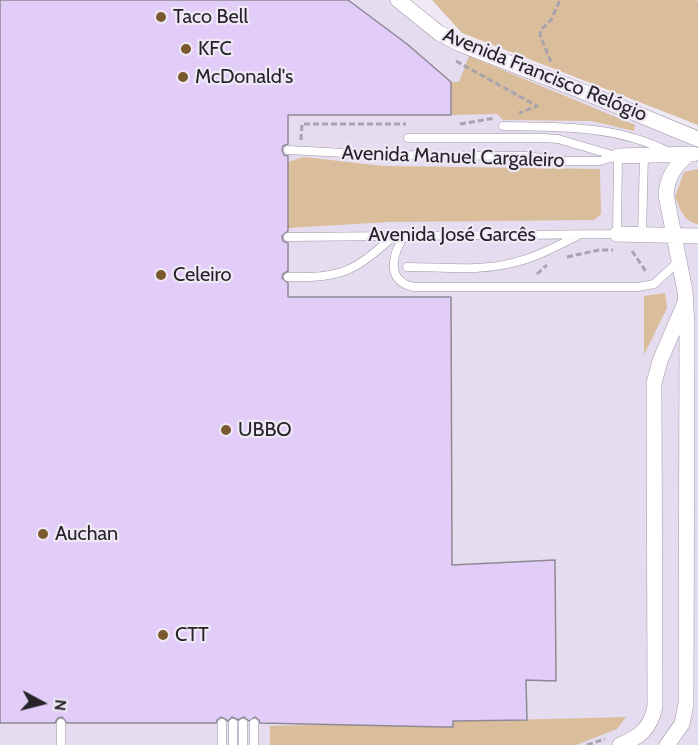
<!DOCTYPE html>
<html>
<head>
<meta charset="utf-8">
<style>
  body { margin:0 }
  #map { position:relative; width:698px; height:745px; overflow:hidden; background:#efe9f6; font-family:Cabin,sans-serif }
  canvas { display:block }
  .north { position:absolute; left:12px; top:673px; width:60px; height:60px; -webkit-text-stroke:4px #efe9f6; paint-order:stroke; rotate:97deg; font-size:16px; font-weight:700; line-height:24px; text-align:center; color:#262429 }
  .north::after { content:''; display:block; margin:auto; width:21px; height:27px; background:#262429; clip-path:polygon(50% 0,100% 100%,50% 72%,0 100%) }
</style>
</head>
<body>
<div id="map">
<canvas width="698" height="745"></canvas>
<div class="north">N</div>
</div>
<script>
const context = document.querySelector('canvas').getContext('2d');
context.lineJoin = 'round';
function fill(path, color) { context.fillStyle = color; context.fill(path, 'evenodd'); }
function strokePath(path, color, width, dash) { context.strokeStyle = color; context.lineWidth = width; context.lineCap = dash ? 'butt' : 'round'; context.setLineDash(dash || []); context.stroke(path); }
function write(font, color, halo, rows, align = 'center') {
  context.font = font + ' Cabin,sans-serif'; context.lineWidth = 4.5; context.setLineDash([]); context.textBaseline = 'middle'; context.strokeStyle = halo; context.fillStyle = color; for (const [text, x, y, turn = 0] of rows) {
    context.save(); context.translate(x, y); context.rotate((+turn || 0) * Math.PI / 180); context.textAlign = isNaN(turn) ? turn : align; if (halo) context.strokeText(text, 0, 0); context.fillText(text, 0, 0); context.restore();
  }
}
fill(new Path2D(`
  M0,0H398L439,33L698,139V745H0Z`), '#e5dcef');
fill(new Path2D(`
  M432,0H696L698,1V125L462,33Z
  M469,56L635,125L634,131L592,121L503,120L497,114L451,115V82H459Z
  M304,157L383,166L600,169L601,214L594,220L388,222L288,228V162Z
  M698,169V224C684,222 680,209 675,197L684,172Z
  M665,293L667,308L644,355V296Z
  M626,717L617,729L576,745H270V726Z`), '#dabd9a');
const building = new Path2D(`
  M0,0H348L407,44L451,82V115H288V144L283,146L282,150L284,155L288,156V231L282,236L283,241L288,243V271L283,274L282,278L288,283V297H451L452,565L555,560L556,681L526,680L527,720L453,721V727H444L260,723L259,720L255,717L249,721L244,717L238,720L232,717L228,721L221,717L217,720L216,723H67L62,717L58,718L55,723H0Z`);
fill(building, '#e2cdf8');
strokePath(building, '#8e8994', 1.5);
const service = new Path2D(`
  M503,126C560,127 617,125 669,152
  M408,138H543L558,139L616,156
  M288,150L383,155L528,156L562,161H600L618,156
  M642,234L644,156
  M405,235C392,254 385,281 414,287H638L654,284L679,261
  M288,237L617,234L618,156
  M407,267C443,267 481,272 516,262C537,257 557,246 577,236
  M288,277C345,278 354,271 395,235
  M61,723V745
  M222,723V745
  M243,723V745
  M233,745V723
  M254,745V723`);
const minor = new Path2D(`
  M398,0L439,33L460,44L584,92L698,139
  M618,156L693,154
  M617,234L698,236
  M620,745C640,737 651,728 655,706L654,383L660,361L684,305
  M667,745L682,724L686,704L687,326L685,291L666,195C667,177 675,165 689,154`);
strokePath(service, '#9d97a3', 9);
strokePath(minor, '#9d97a3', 16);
strokePath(new Path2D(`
  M456,61L537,106L519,113
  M551,62L540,35L541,30L551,20L560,0
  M460,124L495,118
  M301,140L302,124H406
  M632,251L647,273
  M567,257L599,250H613
  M537,274L547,265
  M587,745L605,739`), '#a8a3ad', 3, [6, 3]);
strokePath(service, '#fff', 8);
strokePath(minor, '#fff', 15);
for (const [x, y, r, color] of [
  [161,17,6,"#7a592f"],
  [186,49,6,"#7a592f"],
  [183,77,6,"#7a592f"],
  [161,275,6,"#7a592f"],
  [226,430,6,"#7a592f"],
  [43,534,6,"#7a592f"],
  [163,635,6,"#7a592f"]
]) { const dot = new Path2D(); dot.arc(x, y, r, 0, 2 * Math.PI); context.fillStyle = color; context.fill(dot); strokePath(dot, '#efe9f6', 2); }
write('20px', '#262429', '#efe9f6', [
  ["Taco Bell",173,17],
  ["KFC",198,49],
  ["McDonald's",195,77],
  ["Celeiro",173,275],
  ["UBBO",238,430],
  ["Auchan",55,534],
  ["CTT",175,635]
], 'left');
write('20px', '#262429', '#efe9f6', [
  ["Avenida Francisco Relógio",545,75,22],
  ["Avenida Manuel Cargaleiro",453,157,2],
  ["Avenida José Garcês",452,235]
]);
</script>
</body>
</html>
